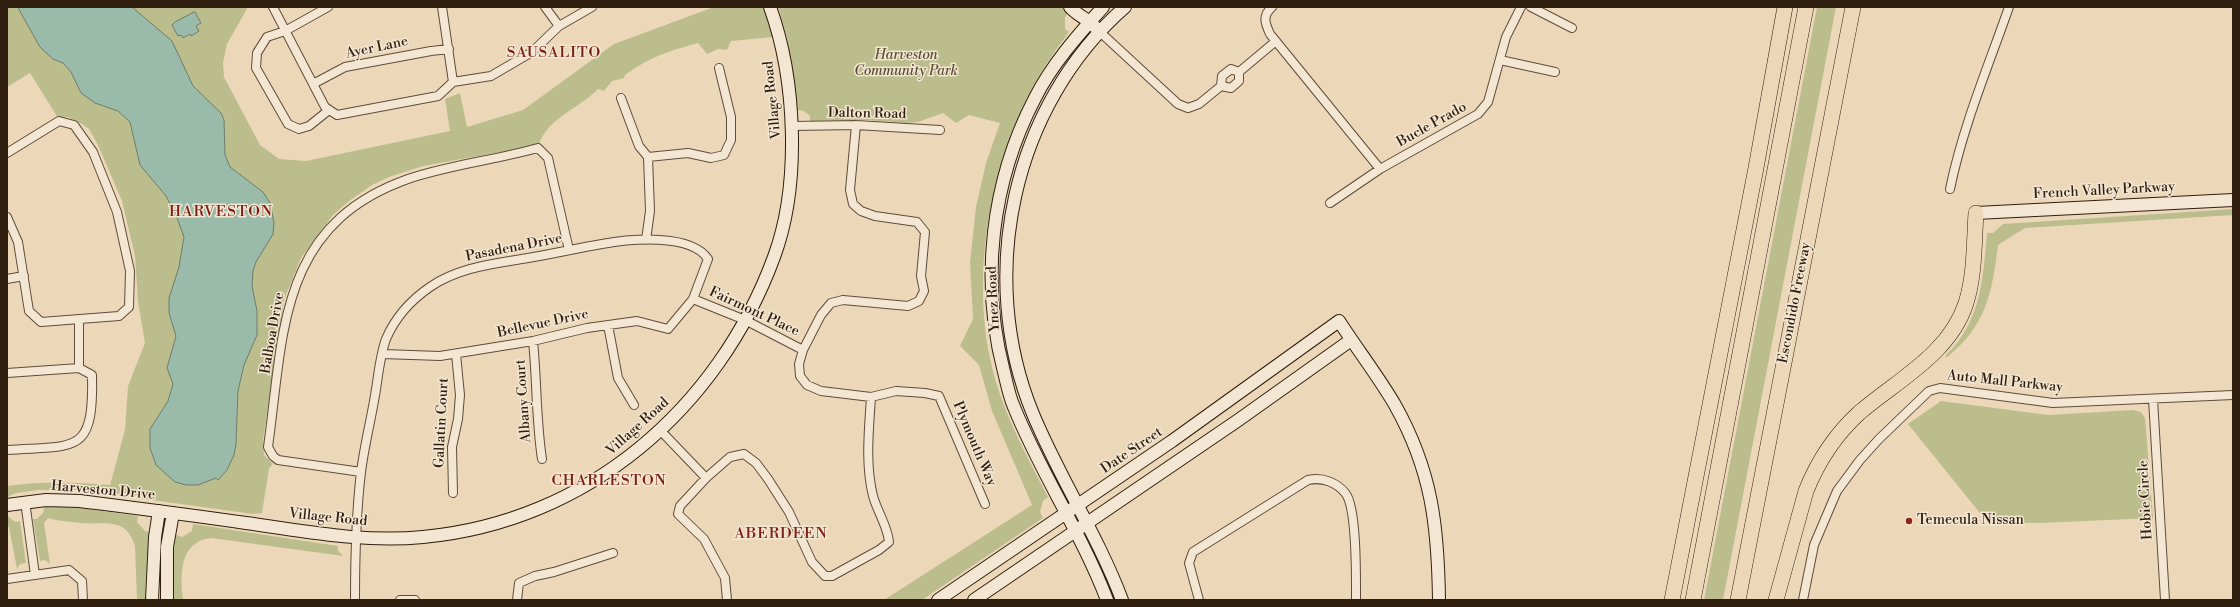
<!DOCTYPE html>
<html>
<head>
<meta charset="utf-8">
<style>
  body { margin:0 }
  #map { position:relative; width:2240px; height:607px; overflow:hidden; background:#ecd8b9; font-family:"Libre Bodoni",serif }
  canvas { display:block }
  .frame { position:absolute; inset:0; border:8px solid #301e0f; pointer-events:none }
</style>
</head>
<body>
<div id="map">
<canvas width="2240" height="607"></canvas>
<div class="frame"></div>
</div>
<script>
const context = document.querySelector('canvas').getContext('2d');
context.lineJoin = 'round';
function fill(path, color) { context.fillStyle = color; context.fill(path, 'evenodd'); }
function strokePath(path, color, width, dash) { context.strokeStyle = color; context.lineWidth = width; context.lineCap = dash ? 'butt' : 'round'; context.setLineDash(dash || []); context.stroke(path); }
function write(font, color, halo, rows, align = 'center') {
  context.font = font + ' "Libre Bodoni",serif'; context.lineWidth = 3; context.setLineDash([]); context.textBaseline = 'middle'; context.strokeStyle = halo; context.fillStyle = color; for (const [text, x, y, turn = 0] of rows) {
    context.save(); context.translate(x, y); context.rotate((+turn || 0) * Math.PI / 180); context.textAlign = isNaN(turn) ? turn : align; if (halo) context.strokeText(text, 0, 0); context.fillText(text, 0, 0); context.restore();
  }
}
fill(new Path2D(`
  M7,7H248L227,44L223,63L224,77L260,145L279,159L306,161L450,131L445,99L460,93L467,127L523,110L614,44L714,7H765L773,37L731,41L727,50L718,49L707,54L698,43C669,51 650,57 625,75L624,78L612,81L604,91L598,89C580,108 547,118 539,145L423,166L389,177L372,185L349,201L333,215L301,258L284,300L263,440L264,455L273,464L269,468L262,513L253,514L79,490H38L16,493L7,497V486C42,481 75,482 110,485L125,430L128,386L145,343L138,302L135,256L122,201L98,145L89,129L82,124L68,117L58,118L30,73L7,87Z
  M778,7H1065L1069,12L1065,17V29L1069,32C1059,46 1048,60 1040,74C992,156 971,265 990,358C1000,408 1025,452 1048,497L1043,501L1040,512L1043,518L922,600H884L1032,505L992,411L979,365L960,346L973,319L970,262L976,207L986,163L1000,123L969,115L956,123L943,113L918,122L907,123L866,120L810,121V116L804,111L798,110L787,37Z
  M1817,7H1836L1723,600H1704Z
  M2233,209V215L2025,228L1998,245C1992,294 1986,326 1946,358V355C1981,322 1983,278 1987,233H1993L2003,224Z
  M1941,401L2048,415L2133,410L2141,412L2145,418L2153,518L2041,523H1988L1908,424Z
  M66,506L138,516L137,522L145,531L150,532L146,584L147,600H137L135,546C126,517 106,525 82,523C70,522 59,521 48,518L44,523L50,564L45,560L40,561L33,519H37L43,513L44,507Z
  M7,512L8,516L15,522L20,521L26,563L20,564L17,569L9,527L7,525Z
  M193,524L338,546V551L343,556L211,538C179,542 180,574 183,600H174L173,551L176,535L182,537L192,531Z`), '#bbbe8c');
const water = new Path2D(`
  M18,7H132L172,41L193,86L221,113L224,120L225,155L230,167L263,192L270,203L274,223L273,234L256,262L253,271L252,286L257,311V335L244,365L238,391L236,444L234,455L227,470L218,480L216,478L198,485H186L175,482L156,465L150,448V429L168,401L173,384L167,368L176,336L169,313V298L179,267L184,237L176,215L166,196L140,165L130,122L118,111L95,103L81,93L71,72L63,63L53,59L40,47Z
  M195,12L201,23L196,26L199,31L191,36L190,34L183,38L181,35L178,36L172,25L175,22Z`);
fill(water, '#9abba9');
strokePath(water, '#707c6b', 1);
const street = new Path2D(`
  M273,7L325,107L337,115L438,96L453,82
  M328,7L285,31L267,37L257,53L256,68L288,124L299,129L309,126L329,110
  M442,7L453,82
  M545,7L559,26
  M1272,7C1262,16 1265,23 1270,34L1380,169
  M1531,7L1572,28
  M1100,32L1178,104L1188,108L1199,104L1221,86L1222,76L1231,69L1239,72L1276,41
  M1500,60L1555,72
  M453,82L491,76L532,52L559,26L592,7
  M313,84L345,67L431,51L449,49
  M1221,86L1231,88L1239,81V72
  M621,98L639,146L648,157L650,211L646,240
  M856,125L850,190L853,204L861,211L875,216L917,222L925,232L921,276L924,291L919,301L908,306L843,300L831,303L821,315L803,350L799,364L800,376L807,385L821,391L871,397L896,391L925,393L939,396L985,504
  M793,126L856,125L940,130
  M7,153L59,121L74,125L93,152L117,212L130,271L129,307L119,316L41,322L29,311L18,242L7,217
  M648,157L688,153L711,158L724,155L731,140V117L719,68
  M1950,189C1963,126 1988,67 2009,7
  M1330,203L1380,169L1478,114L1488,102L1506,37L1521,7
  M7,279L24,276
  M693,299L745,320L803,350
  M79,319V368
  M608,325L618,378L634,405
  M533,341C537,380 536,420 542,459
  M7,373L79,368L92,375C94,456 76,445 7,450
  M2153,399L2165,600
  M660,430L706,478
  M361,472L278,460L273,456L268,447C284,333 278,225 408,179C449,165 495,160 538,148L548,158L569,250
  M453,493L452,447L458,419L460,395L456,354
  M25,501L35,575
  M7,579L69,570L82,581L83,600
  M355,600C355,557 356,514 361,472C364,448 370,424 374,401C378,381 379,358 386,339C395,318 411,300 430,287C459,267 494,264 528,258C553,254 577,248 602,244C630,239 691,233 708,259L693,299L668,329L637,321L587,328L533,341L440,356L383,354
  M400,600H415
  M517,600L519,583L535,576L554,572L613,553
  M727,600L725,578L704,539L678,514L680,506L706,478L730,457L744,454L756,463L768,479L789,512L812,562L825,576H832L879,550L889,542C888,527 877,511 873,496C865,464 869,429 871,397
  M1199,600L1189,563L1193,552L1308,480C1322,477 1337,482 1346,494C1357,510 1356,578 1356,600
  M1803,600L1814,545L1837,491L1860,460L1879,439L1929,391L1940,388L2053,403L2233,395`);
const secondary = new Path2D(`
  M1070,7C1078,16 1088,19 1095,27
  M1103,7C1078,35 1052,64 1035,98C991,182 980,281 1004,372C1007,384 1009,396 1014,407C1040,472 1082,534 1107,600
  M1976,213L2233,200
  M7,505L46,500L80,501C135,508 191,515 246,523C305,531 363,543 423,537C587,522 718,409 774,257C801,184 796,79 770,7
  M152,600L155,537L159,511
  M167,600V547L173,513
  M938,600L1172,441L1339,321C1357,349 1378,376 1395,405C1432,471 1438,526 1439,600
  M974,600L1237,421L1351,340
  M1122,600C1098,536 1059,477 1033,414C976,276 1012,106 1125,7`);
const highway = new Path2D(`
  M1672,600L1756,168L1785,7
  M1693,600L1806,7
  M1738,600L1853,7
  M1776,600L1806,491C1818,461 1835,435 1859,413C1896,381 1950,354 1966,303C1975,275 1974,242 1976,213`);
strokePath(street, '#5f4c3a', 10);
strokePath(secondary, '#301e0f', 14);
strokePath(highway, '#301e0f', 16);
strokePath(street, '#f3e6d2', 8);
strokePath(secondary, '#f3e6d2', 12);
strokePath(highway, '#ecd8b9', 15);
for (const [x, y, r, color] of [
  [1909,521,4,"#8f2418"]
]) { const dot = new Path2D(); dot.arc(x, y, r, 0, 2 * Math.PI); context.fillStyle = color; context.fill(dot); strokePath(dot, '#f3e6d2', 1.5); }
write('14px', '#301e0f', '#f3e6d2', [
  ["Ayer Lane",377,48,-12],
  ["Village Road",773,100,-96],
  ["Dalton Road",867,114,1],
  ["Bucle Prado",1432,125,-29],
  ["French Valley Parkway",2104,191,-3],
  ["Pasadena Drive",514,248,-11],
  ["Ynez Road",994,299,-93],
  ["Escondido Freeway",1795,303,-79],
  ["Fairmont Place",754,312,25],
  ["Bellevue Drive",543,324,-12],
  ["Balboa Drive",273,333,-80],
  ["Auto Mall Parkway",2005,382,6],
  ["Albany Court",524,401,-94],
  ["Gallatin Court",442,423,-87],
  ["Village Road",638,427,-42],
  ["Plymouth Way",974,444,67],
  ["Date Street",1132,451,-34],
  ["Harveston Drive",103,491,5],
  ["Hobie Circle",2146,500,-93],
  ["Village Road",328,518,6]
]);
write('italic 14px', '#5a4e34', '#f3e6d2', [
  ["Harveston",906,56],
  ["Community Park",906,72]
]);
write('14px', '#301e0f', '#f3e6d2', [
  ["Temecula Nissan",1917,521]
], 'left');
context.letterSpacing = '1px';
write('15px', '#7a1f14', '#f3e6d2', [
  ["SAUSALITO",554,53],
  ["HARVESTON",221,212],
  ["CHARLESTON",609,481],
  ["ABERDEEN",781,534]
]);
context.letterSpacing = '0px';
</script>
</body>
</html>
